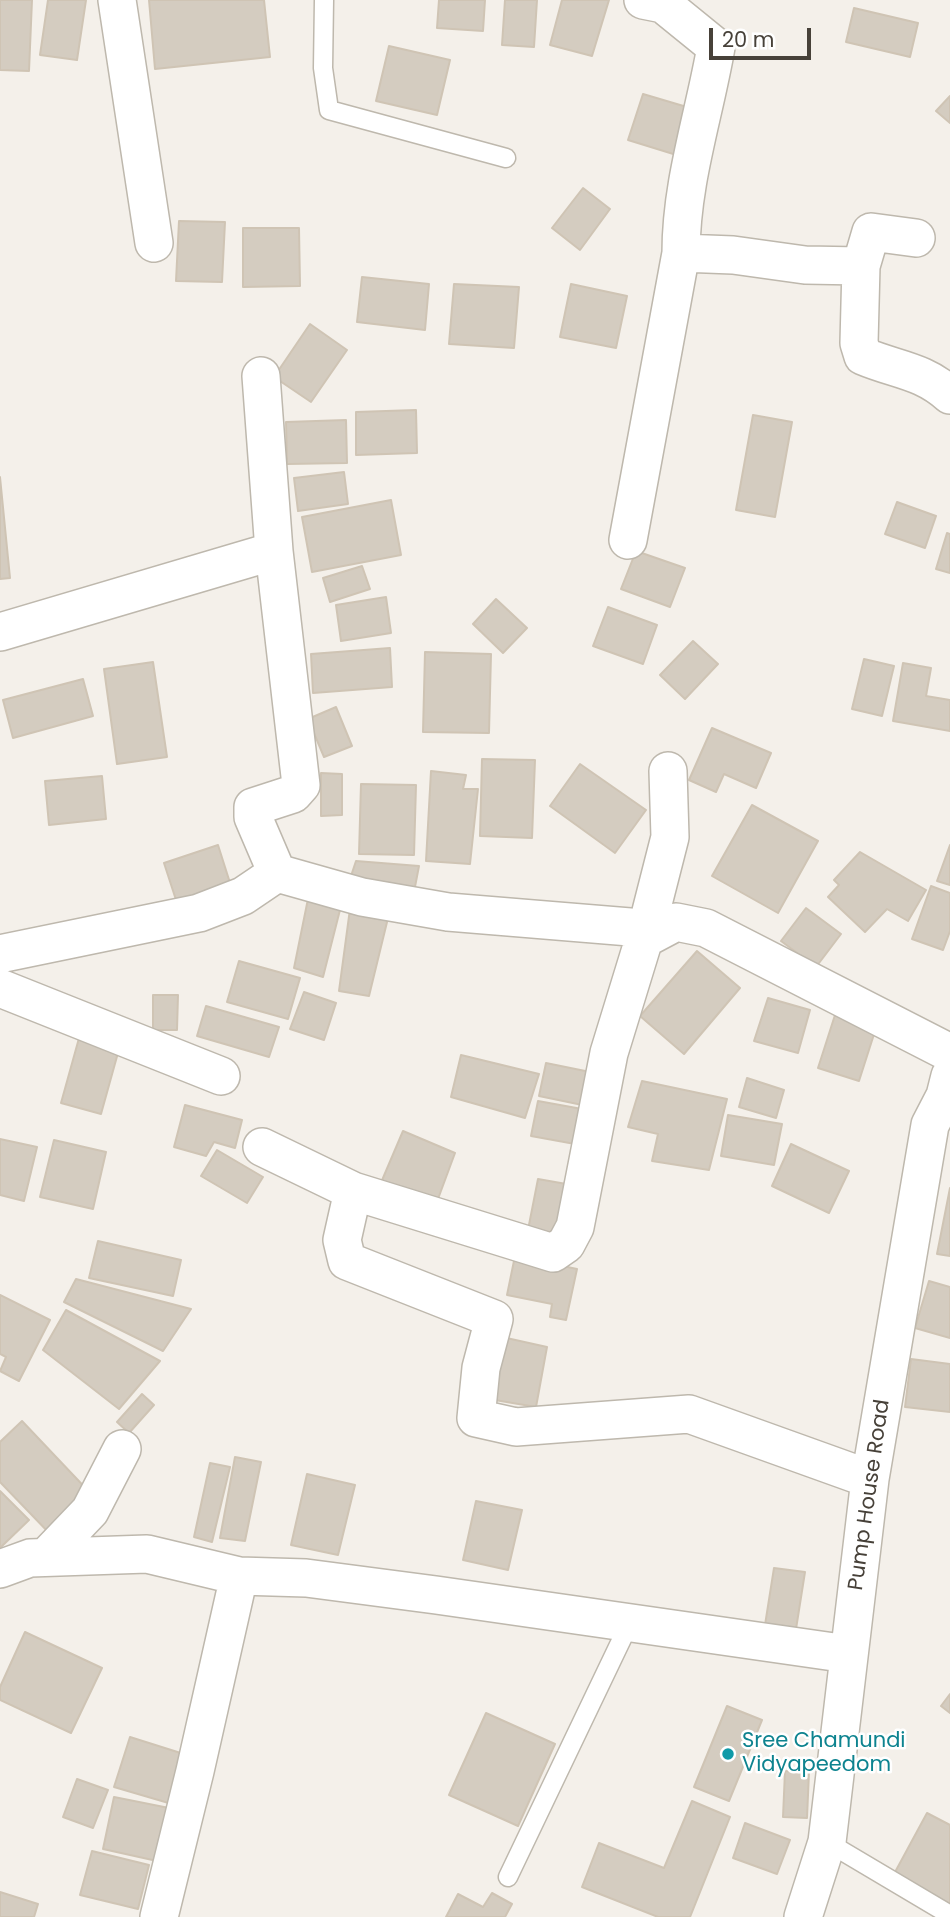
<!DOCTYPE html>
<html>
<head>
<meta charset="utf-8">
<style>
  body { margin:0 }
  #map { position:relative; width:950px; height:1917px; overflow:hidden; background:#f4f0ea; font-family:Poppins,sans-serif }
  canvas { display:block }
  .scale { position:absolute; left:709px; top:28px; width:102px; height:32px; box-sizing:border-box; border:4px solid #474139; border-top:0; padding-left:9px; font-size:21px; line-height:24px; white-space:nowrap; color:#474139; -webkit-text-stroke:5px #fff; paint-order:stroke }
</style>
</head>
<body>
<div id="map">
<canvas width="950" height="1917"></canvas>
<div class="scale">20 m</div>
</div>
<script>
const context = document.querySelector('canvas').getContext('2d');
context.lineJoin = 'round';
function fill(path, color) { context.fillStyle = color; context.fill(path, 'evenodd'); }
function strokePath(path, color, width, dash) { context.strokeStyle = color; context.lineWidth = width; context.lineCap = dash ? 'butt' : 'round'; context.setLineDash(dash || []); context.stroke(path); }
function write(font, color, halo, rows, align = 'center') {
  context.font = font + ' Poppins,sans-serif'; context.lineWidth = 5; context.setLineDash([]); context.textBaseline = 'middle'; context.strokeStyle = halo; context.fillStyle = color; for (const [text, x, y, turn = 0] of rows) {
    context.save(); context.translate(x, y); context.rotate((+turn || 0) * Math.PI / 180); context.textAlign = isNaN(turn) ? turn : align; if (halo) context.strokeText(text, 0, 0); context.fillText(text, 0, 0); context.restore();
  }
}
const building = new Path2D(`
  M0,0H32L29,71L0,70Z
  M48,0H86L77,60L40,55Z
  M149,0H264L270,57L155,69Z
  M439,0H485L483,31L437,28Z
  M505,0H537L534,47L502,45Z
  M562,0H609L592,56L550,45Z
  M854,8L918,23L910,57L846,42Z
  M389,46L450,60L437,115L376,101Z
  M643,94L697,110L683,157L628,140Z
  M950,96V123L936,111Z
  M583,188L610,209L580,250L552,228Z
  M179,221L225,222L222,282L176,281Z
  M243,228H299L300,286L243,287Z
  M362,277L429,284L425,330L357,322Z
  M454,284L519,287L514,348L449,344Z
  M571,284L627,296L616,348L560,337Z
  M310,324L347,350L311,402L274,377Z
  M416,410L417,453L356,455V412Z
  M753,415L792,422L775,517L736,510Z
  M346,420L347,463L287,464L286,422Z
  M344,472L348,504L298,511L294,478Z
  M0,477L10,578L0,579Z
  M391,500L401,555L312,572L302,517Z
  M897,502L936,516L925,548L885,534Z
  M947,533L950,534V573L936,569Z
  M636,551L685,568L670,607L621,589Z
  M362,566L370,589L330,602L323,578Z
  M386,597L391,633L341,641L336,605Z
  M496,599L527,628L503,653L473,624Z
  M608,607L657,625L643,664L593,646Z
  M693,641L718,664L685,699L660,675Z
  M390,648L392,687L313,693L311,654Z
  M425,652L491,654L489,733L423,732Z
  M864,659L894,666L882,716L852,709Z
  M153,662L167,757L117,764L104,669Z
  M903,663L931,668L926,696L950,700V731L893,721Z
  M83,679L93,716L13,738L3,700Z
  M336,707L352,746L324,757L308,719Z
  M712,728L771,753L756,788L724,774L716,792L689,780Z
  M482,759L535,760L532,838L480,836Z
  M580,764L646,810L615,853L550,806Z
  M431,771L466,775L463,789H478L470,864L426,861Z
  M321,773L342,774V815L321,816Z
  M102,776L106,819L49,825L45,781Z
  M361,784L416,785L414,855L359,854Z
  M752,805L818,841L778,913L712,876Z
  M218,845L231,886L177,903L164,863Z
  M950,845V885L937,881Z
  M860,852L926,890L908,921L887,909L865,932L828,897L839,885L834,880Z
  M356,861L419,866L414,892L350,879Z
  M931,886L950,893V931L943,950L912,939Z
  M310,889L343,898L323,977L294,968Z
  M806,908L841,934L816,967L781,941Z
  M350,909L388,918L369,996L339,991Z
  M697,951L740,988L684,1054L640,1016Z
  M239,961L300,978L288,1019L227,1002Z
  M304,992L336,1003L324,1040L290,1029Z
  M153,995H178L177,1030H153Z
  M768,998L810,1010L798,1053L754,1041Z
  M206,1006L279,1027L269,1057L197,1036Z
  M835,1015L876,1028L859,1081L818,1068Z
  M81,1031L121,1042L101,1114L61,1103Z
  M461,1055L539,1074L525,1118L451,1097Z
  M546,1063L600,1074L592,1107L539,1096Z
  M747,1078L784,1090L776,1118L739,1107Z
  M642,1081L727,1099L709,1170L652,1161L658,1134L628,1127Z
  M538,1101L582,1109L575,1144L531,1136Z
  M185,1105L242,1120L235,1148L214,1142L206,1156L174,1147Z
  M728,1115L782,1124L774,1165L721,1156Z
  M403,1131L455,1153L435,1207L380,1185Z
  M0,1139L37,1147L24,1201L0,1195Z
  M54,1140L106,1152L93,1209L40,1197Z
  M791,1144L849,1171L829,1213L772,1186Z
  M217,1150L263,1177L247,1203L201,1176Z
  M538,1179L572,1185L561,1242L527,1235Z
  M950,1188V1256L937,1254Z
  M98,1241L181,1260L173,1296L89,1278Z
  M515,1256L577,1269L566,1320L550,1317L552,1304L507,1295Z
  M76,1279L191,1309L163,1351L64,1302Z
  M929,1281L950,1287V1338L915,1328Z
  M0,1295L50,1320L19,1381L0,1371L6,1357L0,1354Z
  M66,1310L160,1361L119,1409L43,1350Z
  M502,1337L547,1347L536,1407L489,1399Z
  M911,1359L950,1364V1412L905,1407Z
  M142,1394L154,1405L129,1433L117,1422Z
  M22,1421L94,1497L53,1537L0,1482V1442Z
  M235,1457L261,1462L245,1541L220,1538Z
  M210,1463L230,1467L212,1542L194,1537Z
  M307,1474L355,1485L338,1555L291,1545Z
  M0,1491L29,1520L0,1548Z
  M476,1501L522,1510L508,1570L463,1560Z
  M774,1568L805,1572L796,1629L765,1625Z
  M25,1632L102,1668L71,1733L0,1700V1687Z
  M950,1694V1713L941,1706Z
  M727,1706L762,1720L729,1801L694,1787Z
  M486,1713L555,1744L518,1826L449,1795Z
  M130,1737L187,1755L172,1804L114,1787Z
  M785,1771L809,1772L807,1818L783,1817Z
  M77,1779L108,1790L93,1828L63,1817Z
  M114,1797L169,1808L157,1861L103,1849Z
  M692,1801L730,1817L690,1917H658L582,1887L599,1843L664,1868Z
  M927,1813L950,1825V1904L894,1874Z
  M745,1823L790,1840L777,1874L733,1858Z
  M92,1851L149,1865L138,1909L80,1895Z
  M0,1892L38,1904L34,1917H0Z
  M492,1893L512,1904L505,1917H446L458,1894L483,1907Z`);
fill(building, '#d4ccc0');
strokePath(building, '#cfc4b4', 2);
const lane = new Path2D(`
  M324,0L323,68L329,110L506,158
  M827,1842L950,1915
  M508,1877L630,1622`);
const street = new Path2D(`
  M117,0L154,243
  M643,0L663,4L716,47C704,116 681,182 681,253L733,255L805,265L861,266L871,232L916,238
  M861,266L859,343L863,356C896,370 922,370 950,395
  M261,376L274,551L301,785L293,794L253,807V817L277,873L362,897L448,912L630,927L644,939L670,837L668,771
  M628,540L681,253
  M0,632L274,551
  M0,954L199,913L243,896L277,873
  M0,988L221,1076
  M262,1147L353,1191L553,1253L566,1244L575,1227L609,1053L644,939L676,922L706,928L950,1053
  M353,1191L342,1240L347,1261L494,1319L481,1368L476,1418L516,1427L689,1414L870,1479
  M46,1557L90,1511L122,1449
  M0,1569L30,1558L147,1554L239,1576L306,1578L436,1595L848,1654
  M159,1917L195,1771L239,1576
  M803,1917L827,1842L870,1479L930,1125L945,1096L950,1076`);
strokePath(lane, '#beb8ad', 21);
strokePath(street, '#beb8ad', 40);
strokePath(lane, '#fff', 18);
strokePath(street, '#fff', 37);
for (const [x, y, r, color] of [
  [728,1754,7,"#0f9aa8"]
]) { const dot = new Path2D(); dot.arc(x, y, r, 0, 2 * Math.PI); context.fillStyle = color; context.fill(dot); strokePath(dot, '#fff', 2.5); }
write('21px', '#474139', '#fff', [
  ["Pump House Road",870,1495,-82]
]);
write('21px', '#0d838f', '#fff', [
  ["Sree Chamundi",742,1742],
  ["Vidyapeedom",742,1766]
], 'left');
</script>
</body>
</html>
